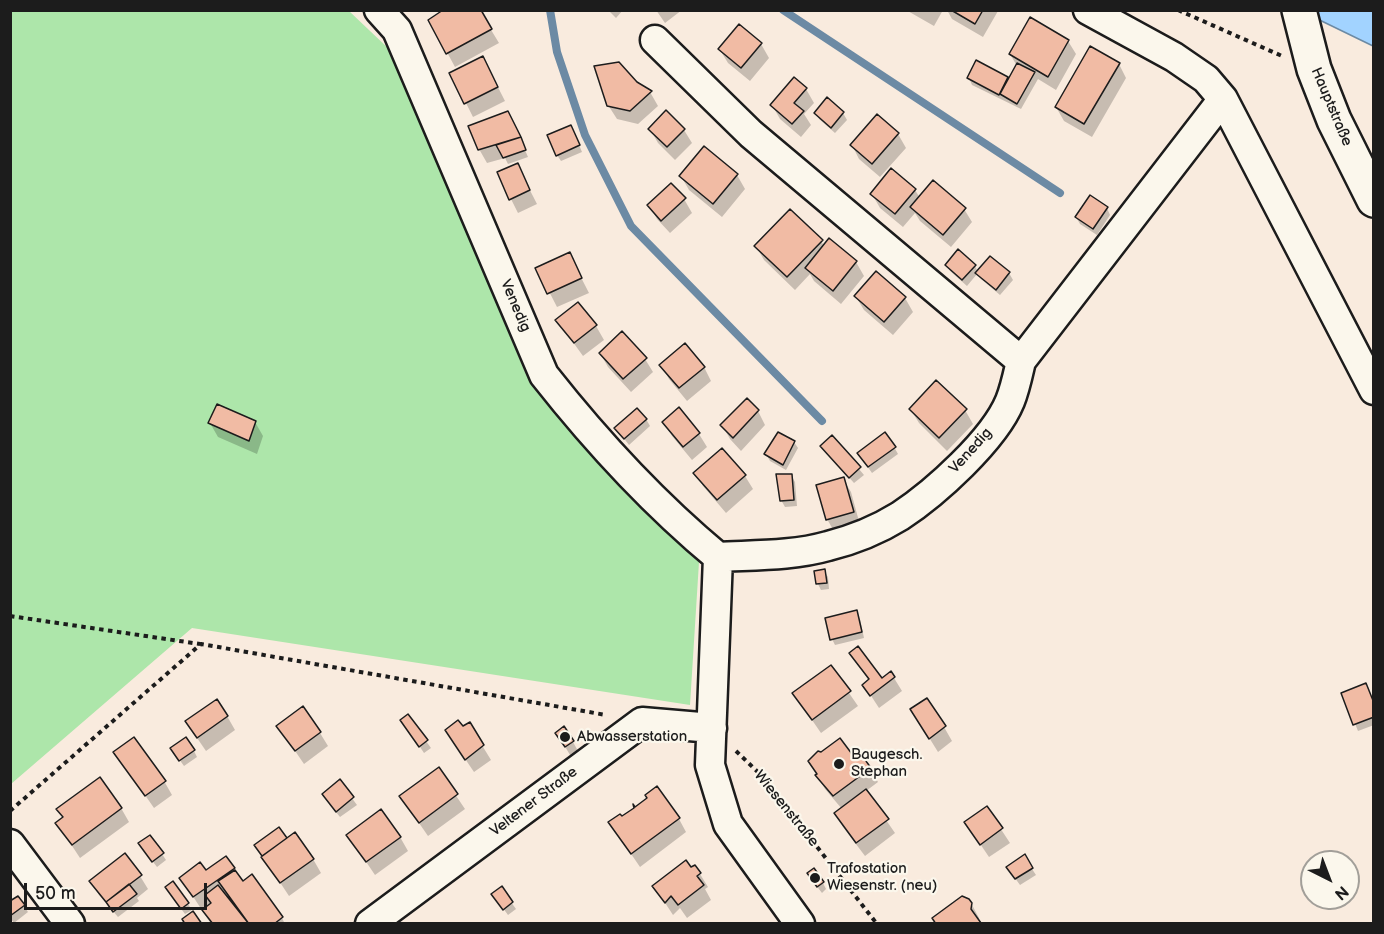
<!DOCTYPE html>
<html>
<head>
<meta charset="utf-8">
<style>
  body { margin:0 }
  #map { position:relative; width:1384px; height:934px; overflow:hidden; background:#f9ebde; font-family:"Balsamiq Sans",sans-serif }
  canvas { display:block }
  .frame { position:absolute; inset:0; border:12px solid #1c1c1c; pointer-events:none }
  .north { position:absolute; left:1300px; top:850px; width:60px; height:60px; box-sizing:border-box; background:#fbf7ec; border:2px solid #a29f99; border-radius:50%; rotate:138deg; font-size:16px; font-weight:700; line-height:24px; text-align:center; color:#1c1c1c }
  .north::after { content:''; display:block; margin:auto; width:21px; height:27px; background:#1c1c1c; clip-path:polygon(50% 0,100% 100%,50% 72%,0 100%) }
  .scale { position:absolute; left:24px; top:883px; width:183px; height:27px; box-sizing:border-box; border:3px solid #1c1c1c; border-top:0; padding-left:8px; font-size:18px; line-height:21px; white-space:nowrap; color:#1c1c1c; -webkit-text-stroke:4px #fbf7ec; paint-order:stroke }
</style>
</head>
<body>
<div id="map">
<canvas width="1384" height="934"></canvas>
<div class="frame"></div>
<div class="north">N</div>
<div class="scale">50 m</div>
</div>
<script>
const context = document.querySelector('canvas').getContext('2d');
context.lineJoin = 'round';
function fill(path, color) { context.fillStyle = color; context.fill(path, 'evenodd'); }
function strokePath(path, color, width, dash) { context.strokeStyle = color; context.lineWidth = width; context.lineCap = dash ? 'butt' : 'round'; context.setLineDash(dash || []); context.stroke(path); }
function write(font, color, halo, rows, align = 'center') {
  context.font = font + ' "Balsamiq Sans",sans-serif'; context.lineWidth = 4.5; context.setLineDash([]); context.textBaseline = 'middle'; context.strokeStyle = halo; context.fillStyle = color; for (const [text, x, y, turn = 0] of rows) {
    context.save(); context.translate(x, y); context.rotate((+turn || 0) * Math.PI / 180); context.textAlign = isNaN(turn) ? turn : align; if (halo) context.strokeText(text, 0, 0); context.fillText(text, 0, 0); context.restore();
  }
}
fill(new Path2D(`
  M11,11H349L389,49L525,372L586,447L699,562L690,705L192,628L11,784Z`), '#ade6aa');
const water = new Path2D(`
  M1301,11H1373V46Z`);
fill(water, '#a2d3ff');
strokePath(water, '#6c8aa4', 1.5);
fill(new Path2D(`
  M479,10L499,43L455,67L430,21Z
  M608,10H623L616,18Z
  M656,10H682L665,23Z
  M906,10H943L934,26Z
  M947,10H998V11L983,37L952,19Z
  M1068,41L1076,54L1056,90L1038,79L1021,109L972,85L969,78H1007L1009,81L1017,66L1010,54Z
  M761,44L769,58L750,81L728,63L720,50Z
  M483,58L505,101L473,117L466,103Z
  M1119,64L1126,78L1092,137L1064,121L1056,107Z
  M636,83L650,92L658,106L638,124L617,119L608,105Z
  M806,89L814,103L804,114L811,125L801,137L780,119L772,105Z
  M827,100L843,113L847,120L835,133L819,119L816,113Z
  M515,127L528,157L508,164L505,158L487,163L479,149Z
  M650,129L684,130L692,143L675,160L658,143Z
  M574,133L582,152L561,161L557,155Z
  M898,134L906,148L880,177L859,159L852,145Z
  M704,148L737,175L745,189L722,217L689,190L681,176Z
  M517,165L537,204L518,213L511,199Z
  M915,190L920,198L964,209L972,222L951,247L920,221L915,213L903,227L880,208L872,194Z
  M684,199L692,213L670,233L657,219L649,205Z
  M1107,208L1110,215L1097,235L1080,224L1076,217Z
  M829,240L856,262L864,276L841,304L814,281L810,274L795,290L764,260L756,246L821,241L824,246Z
  M569,254L589,293L557,307L537,268Z
  M990,258L1009,273L1013,280L1000,295L981,279L977,274L967,286L950,271L947,265L975,266L978,272Z
  M876,273L905,298L913,312L893,335L864,310L856,297Z
  M578,305L596,326L604,340L583,356L557,320Z
  M600,353L645,359L653,372L631,392L608,367Z
  M661,365L704,367L711,381L687,401L669,379Z
  M911,410H965L973,424L947,451L919,423Z
  M758,411L765,425L741,451L730,439L722,425Z
  M646,419L650,426L629,445L616,428Z
  M255,422L263,436L257,454L218,437L210,423Z
  M664,422L699,434L707,447L692,460L672,436Z
  M832,437L864,475L854,483L826,452Z
  M794,442L798,448L786,470L770,461L766,454Z
  M894,447L898,454L872,473L862,459Z
  M695,473L745,476L753,489L726,513L703,486Z
  M791,475L795,482L797,506L785,507L781,500Z
  M843,479L851,492L860,525L835,533L827,519Z
  M824,571L828,577L829,589L821,590L818,584Z
  M856,612L860,619L864,638L835,645L832,639Z
  M851,653L881,680L894,678L902,691L879,708L864,685L869,681Z
  M831,667L858,706L821,733L794,694Z
  M1343,694L1374,703V725L1358,731Z
  M227,716L235,730L206,751L195,735Z
  M408,716L431,748L424,753L406,726Z
  M920,723L944,727L952,741L938,752Z
  M469,724L491,760L474,772L455,744L462,728Z
  M278,726L320,733L328,746L304,764Z
  M564,728L573,742L588,769L573,760L557,733Z
  M194,751L197,757L184,766L176,755Z
  M115,752L164,781L172,795L154,808Z
  M809,761L870,769L878,782L866,791L895,833L865,856L843,827L835,814L842,809L825,789Z
  M438,769L465,809L428,836L401,797Z
  M340,782L357,805L340,817L327,801Z
  M121,808L129,822L80,858L57,823L64,819L58,809Z
  M987,808L1010,843L989,857L966,823Z
  M621,819H679L686,832L640,867L610,823Z
  M348,835L400,837L408,851L375,875Z
  M286,840L313,859L321,873L289,896L260,852Z
  M144,850L162,854L166,860L157,867Z
  M1024,857L1036,875L1020,885L1012,874Z
  M225,858L242,883L282,918L285,924H211L181,878L206,873Z
  M691,870L700,874L708,887L705,889L711,900L687,918L680,908L673,915L654,886Z
  M140,876L148,889L137,898L139,901L118,917L99,895L91,881Z
  M812,880L823,883L826,889L822,893Z
  M501,888L516,909L508,915L497,900Z
  M170,894L188,904L192,910L185,914Z
  M18,898L28,912L14,923L10,918V903Z
  M971,903L979,918L980,924H937Z`), '#0003');
strokePath(new Path2D(`
  M550,10L557,52L585,135L631,226L822,421
  M783,10L1060,193`), '#6c8aa4', 8);
const building = new Path2D(`
  M443,10H481L492,29L446,54L428,20Z
  M951,10H983L975,24Z
  M1030,17L1069,40L1048,77L1009,54Z
  M739,24L762,43L741,68L718,49Z
  M1090,46L1120,63L1084,124L1055,107Z
  M483,56L498,87L464,104L449,73Z
  M976,60L1008,77L999,95L967,78Z
  M619,62L637,82L652,91L630,111L607,106L594,66Z
  M1017,63L1035,72L1017,104L1000,94Z
  M794,77L807,88L794,103L804,111L792,124L770,105Z
  M827,97L844,112L831,128L814,113Z
  M666,110L685,129L667,147L648,129Z
  M508,111L521,137L478,150L468,126Z
  M877,114L899,133L872,164L850,145Z
  M571,125L580,145L556,156L547,135Z
  M521,137L526,150L503,158L496,145Z
  M704,146L738,174L713,204L679,176Z
  M518,163L530,190L509,200L497,172Z
  M891,168L916,189L895,214L870,194Z
  M933,180L966,208L943,235L910,207Z
  M671,183L686,198L661,221L647,205Z
  M1090,195L1108,207L1093,229L1075,217Z
  M790,209L823,240L787,277L754,246Z
  M829,238L857,261L833,291L805,268Z
  M958,249L976,265L962,280L945,265Z
  M570,252L582,278L547,294L535,268Z
  M990,256L1010,272L996,290L975,273Z
  M876,271L906,297L884,322L854,296Z
  M578,302L597,325L574,343L555,320Z
  M622,331L647,358L623,379L599,353Z
  M685,343L705,367L679,388L659,365Z
  M936,380L967,409L939,438L909,409Z
  M747,398L759,410L733,438L720,425Z
  M217,404L256,421L249,441L208,423Z
  M679,407L700,433L683,447L662,422Z
  M637,408L647,419L624,439L614,428Z
  M778,432L795,441L783,465L764,454Z
  M885,432L896,447L868,467L857,453Z
  M832,435L861,467L849,478L820,446Z
  M722,448L746,475L717,500L693,473Z
  M776,474H792L794,500L780,501Z
  M844,477L854,512L826,520L816,485Z
  M825,569L827,583L816,584L814,571Z
  M857,610L862,632L830,640L825,618Z
  M858,646L882,678L891,671L895,677L870,696L862,685L869,679L849,653Z
  M831,665L851,691L812,720L792,693Z
  M1366,683L1374,703V717L1353,725L1341,693Z
  M927,698L946,726L929,739L910,709Z
  M217,699L228,716L197,738L185,721Z
  M303,706L321,732L295,751L276,726Z
  M408,714L428,740L419,747L400,720Z
  M458,720L463,726L470,722L484,745L465,760L445,730Z
  M564,726L574,741L565,747L555,733Z
  M134,737L166,781L145,796L113,752Z
  M186,737L195,750L179,761L170,748Z
  M840,738L852,754L858,750L871,768L833,796L815,775L817,774L808,761L818,751L821,752Z
  M439,767L458,794L419,823L399,796Z
  M100,777L122,808L72,845L55,823L63,817L56,809Z
  M340,779L354,797L336,812L322,794Z
  M657,786L680,818L631,854L608,822L620,814L622,816L634,808L633,804L635,807L647,798L645,795Z
  M866,789L889,819L856,843L834,813Z
  M987,806L1003,828L980,845L964,822Z
  M381,809L401,837L366,862L346,835Z
  M279,827L287,838L262,856L254,845Z
  M295,832L314,859L280,883L261,857Z
  M150,835L164,853L152,862L138,843Z
  M125,853L142,875L106,902L89,881Z
  M1025,854L1033,868L1015,879L1006,867Z
  M226,856L235,868L193,897L179,878L200,862L206,870Z
  M686,860L691,867L695,865L701,873L697,876L704,885L678,905L671,896L665,903L652,886Z
  M814,868L824,882L817,887L807,873Z
  M235,870L243,881L252,874L283,917L274,924H249L218,881Z
  M173,881L189,903L181,909L165,887Z
  M129,884L137,894L113,912L106,902Z
  M218,885L249,924H213L202,910L211,903L205,895Z
  M502,886L513,902L503,910L491,894Z
  M18,896L25,905L10,916V901Z
  M962,896L969,899L972,903L971,909L981,923L936,924L932,918Z
  M193,911L202,924H185L182,919Z`);
fill(building, '#f1bba4');
strokePath(building, '#1c1c1c', 1.5);
const street = new Path2D(`
  M379,10L397,30L544,375C596,441 653,503 718,557L710,765L728,824L800,924
  M1088,10L1174,57L1206,79L1223,99L1374,390
  M655,40L751,134L1021,361
  M718,557C754,555 793,556 828,546C852,540 879,529 900,516C935,493 994,440 1010,401C1015,389 1018,374 1021,361L1223,99
  M10,844L70,924
  M370,924L642,722L712,728`);
const secondary = new Path2D(`
  M1299,10L1314,69L1334,120L1374,200`);
strokePath(street, '#1c1c1c', 33);
strokePath(secondary, '#1c1c1c', 38);
strokePath(new Path2D(`
  M1178,10L1282,56
  M10,616L200,644
  M736,751L762,776L877,924
  M10,811L201,644L606,715`), '#1c1c1c', 4, [4.5, 4.5]);
strokePath(street, '#fbf7ec', 28);
strokePath(secondary, '#fbf7ec', 33);
for (const [x, y, r, color] of [
  [565,737,6,"#1c1c1c"],
  [839,764,6,"#1c1c1c"],
  [815,878,6,"#1c1c1c"]
]) { const dot = new Path2D(); dot.arc(x, y, r, 0, 2 * Math.PI); context.fillStyle = color; context.fill(dot); strokePath(dot, '#fbf7ec', 2); }
write('15px', '#1c1c1c', '#fbf7ec', [
  ["Hauptstraße",1331,107,67],
  ["Venedig",515,306,67],
  ["Venedig",971,451,-48],
  ["Veltener Straße",534,802,-37],
  ["Wiesenstraße",786,809,51]
]);
write('15px', '#1c1c1c', '#fbf7ec', [
  ["Abwasserstation",577,737],
  ["Baugesch.",851,755],
  ["Stephan",851,772],
  ["Trafostation",827,869],
  ["Wiesenstr. (neu)",827,886]
], 'left');
</script>
</body>
</html>
